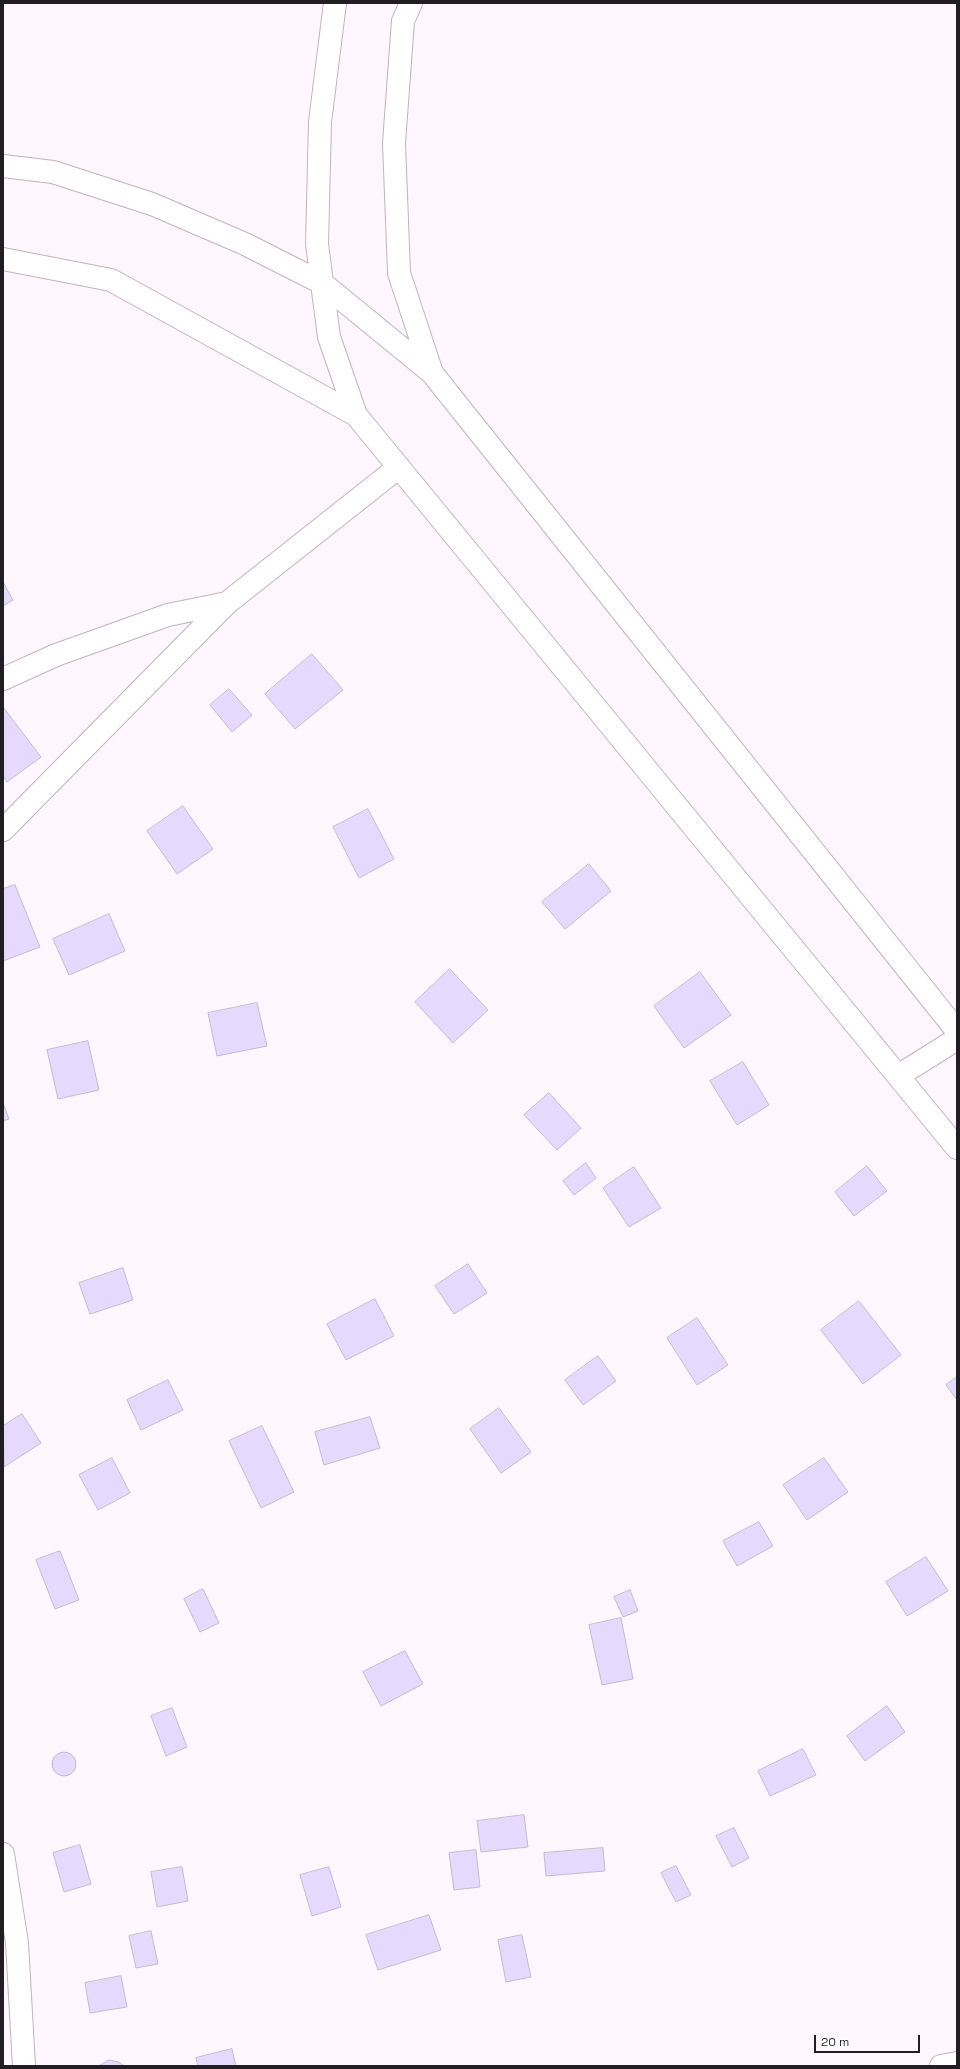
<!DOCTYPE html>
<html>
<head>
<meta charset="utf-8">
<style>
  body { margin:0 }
  #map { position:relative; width:960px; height:2069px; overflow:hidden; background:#fff6fe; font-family:"Space Grotesk",sans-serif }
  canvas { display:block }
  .frame { position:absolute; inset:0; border:4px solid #221d22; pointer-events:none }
  .scale { position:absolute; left:814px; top:2035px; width:106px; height:18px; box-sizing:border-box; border:2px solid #221d22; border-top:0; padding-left:5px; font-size:12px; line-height:14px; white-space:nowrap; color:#221d22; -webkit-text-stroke:3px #fff; paint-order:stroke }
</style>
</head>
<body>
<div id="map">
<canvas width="960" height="2069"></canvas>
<div class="frame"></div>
<div class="scale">20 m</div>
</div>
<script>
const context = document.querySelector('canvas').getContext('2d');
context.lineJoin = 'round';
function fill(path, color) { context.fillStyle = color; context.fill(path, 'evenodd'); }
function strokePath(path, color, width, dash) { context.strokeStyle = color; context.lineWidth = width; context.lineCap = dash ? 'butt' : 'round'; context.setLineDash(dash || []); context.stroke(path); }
const building = new Path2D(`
  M3,582L13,600L3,606Z
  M312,654L343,690L295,729L265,694Z
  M229,689L252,715L232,732L210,705Z
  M3,707L41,757L7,782L3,776Z
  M183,806L213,849L177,874L147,831Z
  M368,809L394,859L359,878L333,827Z
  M589,864L611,891L565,929L542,902Z
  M15,885L40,947L3,961V889Z
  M109,914L125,951L69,975L53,939Z
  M450,969L488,1010L453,1043L415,1002Z
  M700,972L731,1015L684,1048L654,1006Z
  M257,1003L267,1046L217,1056L208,1013Z
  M88,1041L99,1090L58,1099L47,1050Z
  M743,1062L769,1105L737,1125L710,1081Z
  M549,1093L581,1128L557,1150L524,1115Z
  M3,1103L9,1119L3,1121Z
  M586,1163L596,1178L574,1195L563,1181Z
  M867,1166L887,1191L854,1216L835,1192Z
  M634,1167L661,1208L629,1227L603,1188Z
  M468,1264L487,1293L454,1314L435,1286Z
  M123,1268L133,1300L90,1314L79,1283Z
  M375,1299L394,1336L346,1360L327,1324Z
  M859,1301L901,1355L863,1384L821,1330Z
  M697,1318L728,1365L697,1385L667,1338Z
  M598,1356L616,1381L583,1405L565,1380Z
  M957,1377V1400L946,1385Z
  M168,1380L183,1410L141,1430L127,1400Z
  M499,1408L531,1452L501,1473L470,1429Z
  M22,1414L41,1443L4,1467L3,1426Z
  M370,1417L380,1448L324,1465L315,1432Z
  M262,1426L294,1492L261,1508L229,1441Z
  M112,1458L130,1493L98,1510L79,1475Z
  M824,1458L848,1492L807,1520L783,1485Z
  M759,1522L773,1546L737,1566L723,1541Z
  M60,1551L79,1600L55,1609L36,1560Z
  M926,1557L948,1591L907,1616L886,1582Z
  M203,1589L219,1623L200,1632L184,1599Z
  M630,1590L638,1611L623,1617L614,1597Z
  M621,1618L633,1679L602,1685L589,1625Z
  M405,1651L423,1684L381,1706L363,1672Z
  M887,1706L905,1732L865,1761L847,1736Z
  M172,1708L187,1747L166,1756L151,1716Z
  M803,1749L816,1775L770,1796L758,1771Z
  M52 1764a12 12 0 1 1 24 0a12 12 0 1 1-24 0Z
  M524,1815L528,1847L481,1852L477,1821Z
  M734,1828L749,1858L732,1867L716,1836Z
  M80,1845L91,1884L64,1892L53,1853Z
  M603,1848L605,1871L546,1876L544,1853Z
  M476,1850L480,1887L454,1890L449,1853Z
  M676,1866L691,1895L676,1902L661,1873Z
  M182,1867L188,1901L157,1907L151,1872Z
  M329,1867L341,1907L312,1916L300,1875Z
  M429,1915L441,1950L378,1970L366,1935Z
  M151,1931L158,1964L136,1968L129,1936Z
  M522,1935L531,1977L506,1982L498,1940Z
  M121,1976L127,2007L90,2013L85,1983Z
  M232,2049L236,2066H198L196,2058Z
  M109,2060L119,2062L124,2066H99Z`);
fill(building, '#e5d9fe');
strokePath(building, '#c2bdcd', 1);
const minor = new Path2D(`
  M335,3L320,122L317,244L329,337L356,415
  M411,3L403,21L394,143L399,273L432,373L957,1031
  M3,166L53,172L152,204L245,244L322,283L432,373
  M3,259L111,280L356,415L957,1148
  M3,679L56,655L168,615L227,603
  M3,830L227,603L399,467
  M898,1076L957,1039
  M3,1854L17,1943L24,2066
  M941,2066L957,2063`);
strokePath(minor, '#c1b3bf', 24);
strokePath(minor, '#fff', 22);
</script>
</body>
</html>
